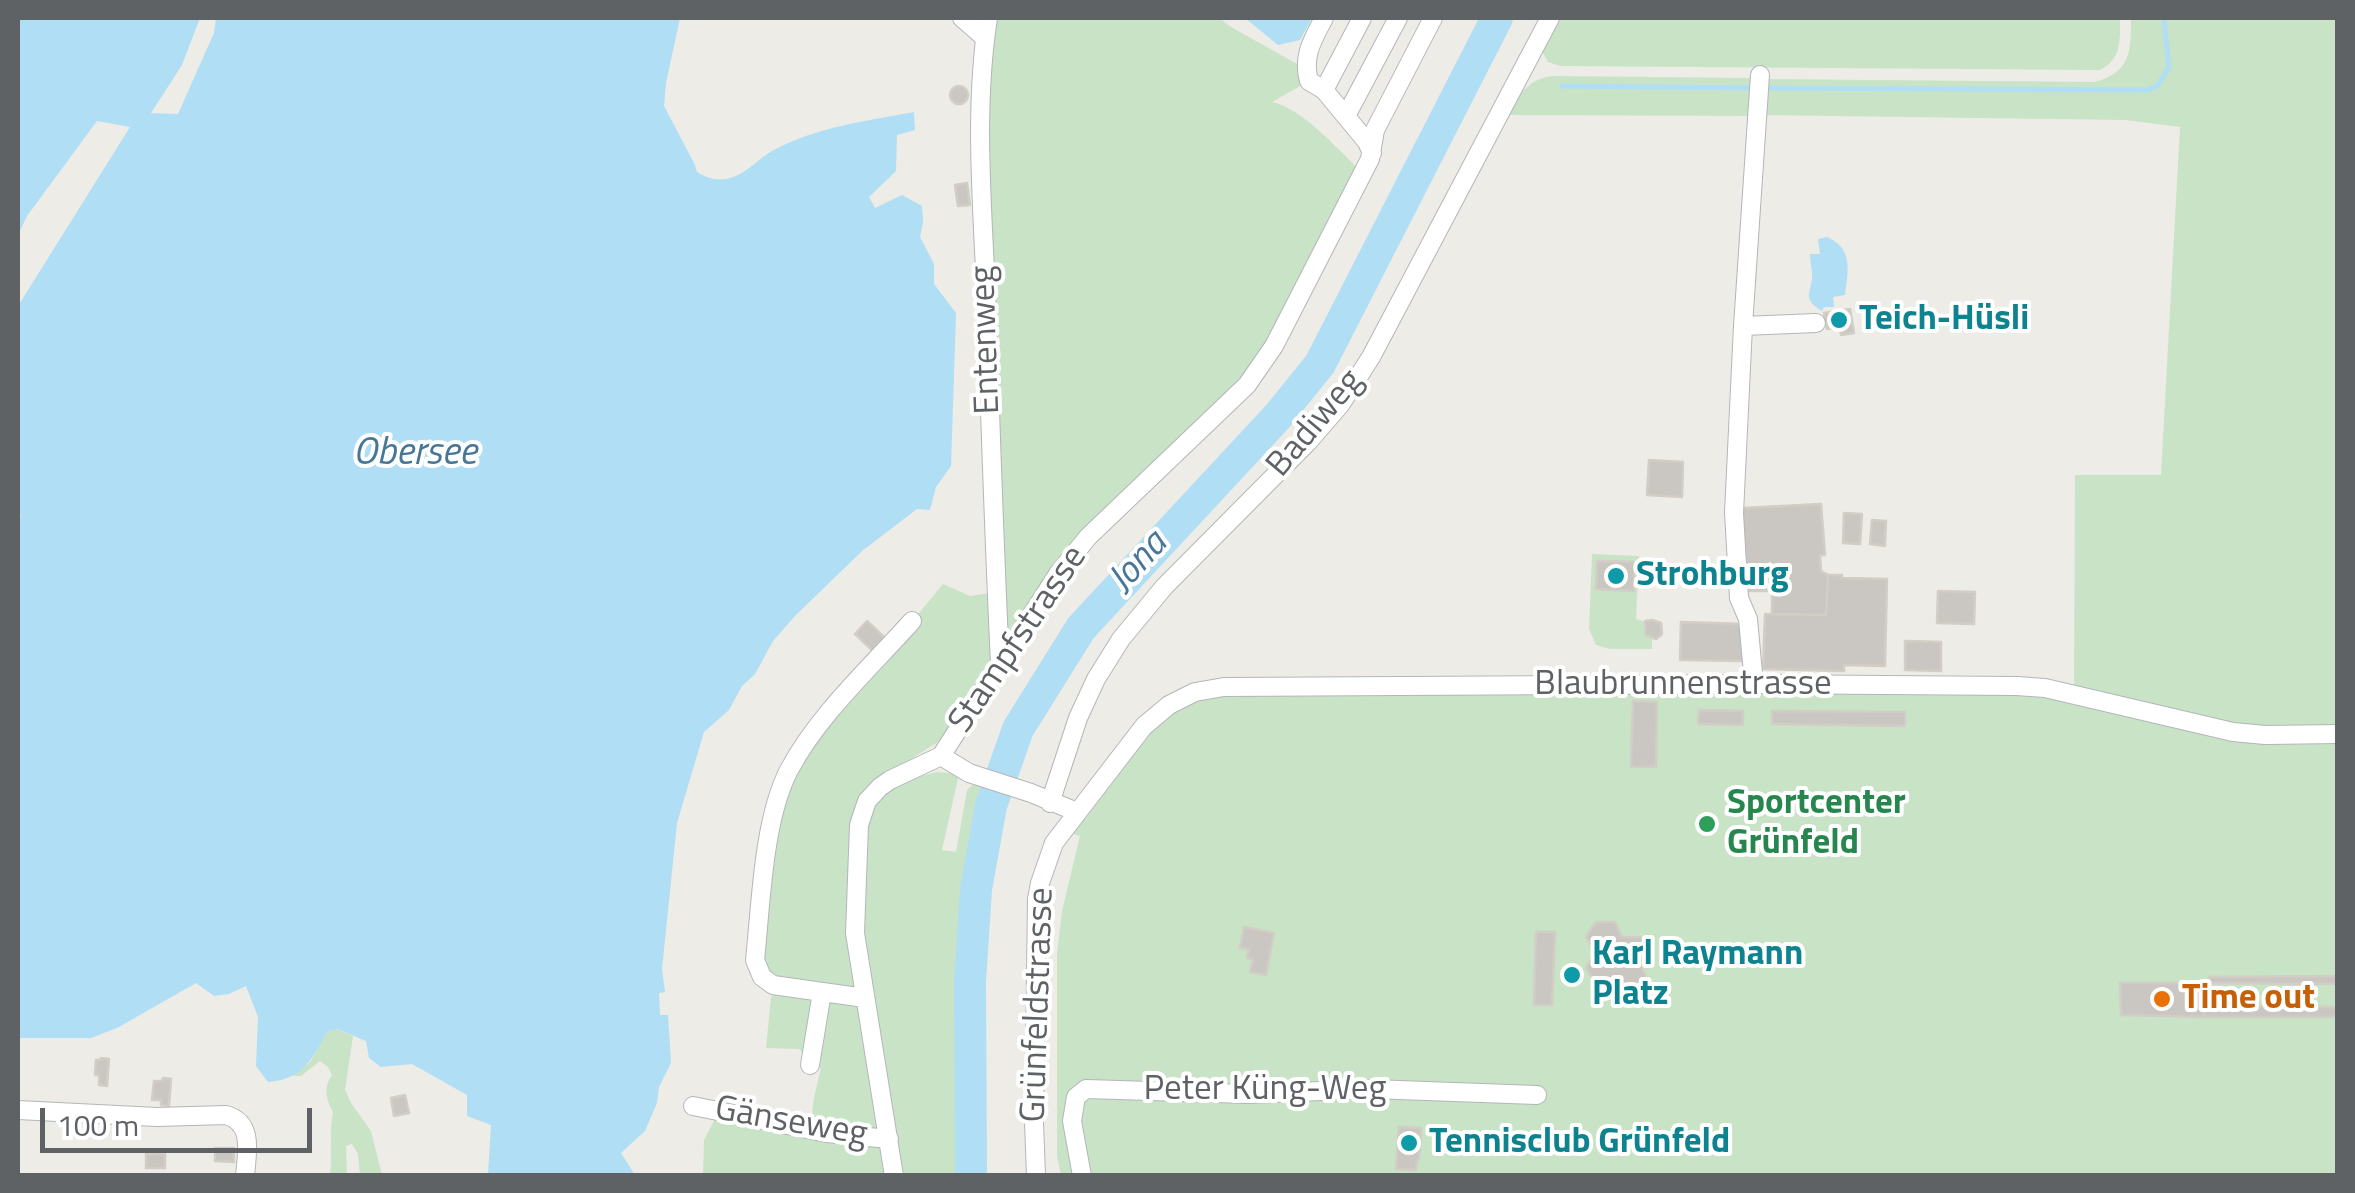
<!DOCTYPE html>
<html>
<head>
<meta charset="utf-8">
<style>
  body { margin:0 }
  #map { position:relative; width:2355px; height:1193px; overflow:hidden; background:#eeece6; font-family:"Titillium Web",sans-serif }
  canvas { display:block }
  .frame { position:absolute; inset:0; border:20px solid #5e6265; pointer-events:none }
  .scale { position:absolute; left:40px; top:1108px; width:272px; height:45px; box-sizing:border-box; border:5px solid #5e6265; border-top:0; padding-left:12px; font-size:30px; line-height:35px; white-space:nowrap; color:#5e6265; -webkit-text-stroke:8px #fff; paint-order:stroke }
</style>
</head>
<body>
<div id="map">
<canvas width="2355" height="1193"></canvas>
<div class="frame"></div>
<div class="scale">100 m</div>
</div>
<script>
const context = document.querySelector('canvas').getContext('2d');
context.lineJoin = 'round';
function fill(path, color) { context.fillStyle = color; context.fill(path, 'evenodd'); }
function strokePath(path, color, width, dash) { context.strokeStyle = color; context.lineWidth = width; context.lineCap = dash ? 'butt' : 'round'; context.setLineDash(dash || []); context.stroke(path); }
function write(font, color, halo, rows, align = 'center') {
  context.font = font + ' "Titillium Web",sans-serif'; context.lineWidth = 8; context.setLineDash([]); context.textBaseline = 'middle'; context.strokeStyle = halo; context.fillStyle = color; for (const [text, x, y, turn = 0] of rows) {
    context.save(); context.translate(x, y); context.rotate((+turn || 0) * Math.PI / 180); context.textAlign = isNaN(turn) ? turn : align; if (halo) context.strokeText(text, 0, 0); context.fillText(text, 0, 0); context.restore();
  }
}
fill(new Path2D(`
  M988,18H1219L1231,27L1306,69L1309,81L1272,102C1302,108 1337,149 1360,170L1266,347L1248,372L1214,409L1098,516L938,742L874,782L862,795L854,809L851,822L847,924L886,1175L703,1176L704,1140L716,1117L810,1132L814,1098L821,1068L814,1066L799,1049L766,1048L771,998L775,990L755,960L788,772L943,584L970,596L996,592L987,328Z
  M1558,18H2120C2120,40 2122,59 2100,70L1560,66L1548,62L1543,53L1546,38Z
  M2131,18H2337V729L2248,727L2114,711L2337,740V1175L1061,1176L1057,1156V954L1062,911L1080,836L1067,832L1087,817L1139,741L1162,719L1187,705L1210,697L1243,695L1980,693L2043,696L2074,700L2075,475H2161L2180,127L2126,120L1760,115L1764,79L2094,82C2131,73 2131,51 2131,18Z
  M1552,76L1751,78L1752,116L1506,115C1518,96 1528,79 1552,76Z
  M1592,554L1639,556L1636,619L1652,624V649H1610L1596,645L1589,629Z
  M937,772L959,774L942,850L956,852L967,790L974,783L983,784L971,853L962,948L958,1175H902L864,944C862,914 857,827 874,804C887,786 916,777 937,772Z
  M336,1029L353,1036L345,1090L351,1103L371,1131L382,1175H360L358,1154L352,1144L346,1146L347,1175H330C333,1154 329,1132 333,1112C326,1100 323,1087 332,1075L328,1067L320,1061L301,1076H293L310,1062L328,1031Z`), '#c9e3c6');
fill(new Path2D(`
  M18,18H200L182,65L151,113L178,114L214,33L216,18H680L666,83L664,106L695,165L697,172C709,179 719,182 733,177C747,173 759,158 772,151C816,127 866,121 914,112L915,130L897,135L896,171L869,197L875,208L902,195L922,206L923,222L920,237L934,264V284L956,313L951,466L936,487L930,510L917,509L862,551L795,616L773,641L755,674L742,686L729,710L704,732L677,823L662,969L665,992L659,993L660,1015H668L671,1063L659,1087L657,1103L645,1131L621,1153L635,1175H488L491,1125L467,1116V1095L412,1064L381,1067L369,1058L366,1041L337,1029L328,1031C311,1060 304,1079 268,1082L256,1066L258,1017L246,986L229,994L214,996L196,983L117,1028L91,1038H18V520L21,517L18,510V306L130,127L97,121L27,216L18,235Z
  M1245,18H1312L1300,40L1278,45Z
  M1827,237C1854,249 1848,270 1845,295L1833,297L1834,307H1824L1822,311C1799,298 1814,290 1812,272C1811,266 1810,260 1810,254H1820L1818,239Z`), '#afdef5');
strokePath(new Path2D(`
  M1562,86L1754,88
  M1765,88L2148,90L2157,86L2169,68L2164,18`), '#afdef5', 5);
strokePath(new Path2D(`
  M971,1176L970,982L976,889L991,806L1018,729L1081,628L1278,416L1320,364L1497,18`), '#afdef5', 32);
const building = new Path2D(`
  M950 95a9 9 0 1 1 18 0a9 9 0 1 1-18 0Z
  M967,183L970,205L958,206L955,185Z
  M1850,309L1854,333L1841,335L1840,327L1827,329L1824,313Z
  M1649,460L1683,462L1682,497L1647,495Z
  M1821,504L1825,555H1820L1821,571L1828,575L1826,615L1772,614V591H1747L1742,508Z
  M1844,513L1862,514L1860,544L1843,543Z
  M1872,520L1886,521L1885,546L1870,544Z
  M1597,561L1635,562L1634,591L1596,589Z
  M1828,575H1842L1841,578L1887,579L1885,666L1844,665V671L1763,669L1765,614L1826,615Z
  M1938,591L1975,592L1974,624L1937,623Z
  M1652,620L1661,623L1662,634L1656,639L1646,635L1645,621Z
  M867,621L884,637L872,650L855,634Z
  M1681,622L1744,624L1743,661L1680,660Z
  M1905,641L1941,642V671L1905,670Z
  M1633,701L1657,702L1656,767H1631Z
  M1699,710L1743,711V725L1698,724Z
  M1772,711L1905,712V726L1772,724Z
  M1596,922H1615L1622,937H1641L1650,954L1642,969L1650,983L1641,999L1621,998L1613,984L1595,983L1586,968L1595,952L1586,937Z
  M1244,927L1274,933L1266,975L1250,972L1253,959L1247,958L1249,949L1240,948Z
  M1536,932H1555L1552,1005H1534Z
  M2338,976V1007L2208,1006L2209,977Z
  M2120,983H2204V1017L2121,1015Z
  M2204,983L2338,984V1017H2204Z
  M101,1058L109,1059L107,1086L99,1085V1075H95L96,1060H101Z
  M163,1078L171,1079L169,1106L161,1105V1100H152L154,1081H162Z
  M405,1095L409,1113L394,1116L391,1098Z
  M1399,1127L1421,1128L1419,1159L1417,1161L1416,1170L1396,1169Z
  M215,1148H234V1162L215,1161Z
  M146,1154H165V1168H146Z`);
fill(building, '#cac7c3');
strokePath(building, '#d2cdc5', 2.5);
const minor = new Path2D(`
  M962,18L985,38
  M988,18C974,107 982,201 986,291C990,415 994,539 1000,663
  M1362,18L1324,90L1367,142L1372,153
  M1324,90L1309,81C1302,56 1313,39 1324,18
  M1346,116L1398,18
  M1743,326L1760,75
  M1754,684L1748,619L1739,598L1734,513L1743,326L1816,323
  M941,756L969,773L1031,793L1077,812
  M1050,803L1078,718L1096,679L1121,639L1164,587L1308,442L1340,405L1371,357L1550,18
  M865,998L773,985L762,977L755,960C761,904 763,820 789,770C819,714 870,668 912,621
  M810,1065L822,992
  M693,1106L827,1133L889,1139
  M18,1110L157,1117L226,1115C254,1123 247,1152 245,1176
  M894,1176L855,933L859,825L867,801L880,787L890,780L941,756L1058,574L1088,537L1247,385L1274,346L1370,159L1375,130L1433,18
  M1036,1176L1034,1122L1037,899L1040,883L1054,843L1144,726L1169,705L1195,692L1224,687L1754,684L2017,686L2045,688L2233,732L2265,735L2338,734
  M1082,1176L1072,1121L1076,1097L1086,1089L1247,1094L1371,1089L1537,1095`);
strokePath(minor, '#b3b6b9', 20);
strokePath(minor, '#fff', 18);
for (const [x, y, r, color] of [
  [1839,320,10,"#0f9aa8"],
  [1616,576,10,"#0f9aa8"],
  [1707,824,10,"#2e9e5b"],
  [1572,975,10,"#0f9aa8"],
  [2162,999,10,"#e8710a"],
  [1409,1143,10,"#0f9aa8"]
]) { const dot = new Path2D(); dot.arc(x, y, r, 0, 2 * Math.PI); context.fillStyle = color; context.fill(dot); strokePath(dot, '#fff', 4); }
write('bold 35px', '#0d838f', '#fff', [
  ["Teich-Hüsli",1859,320],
  ["Strohburg",1636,576],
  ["Karl Raymann",1592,955],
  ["Platz",1592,995],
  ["Tennisclub Grünfeld",1429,1143]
], 'left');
write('35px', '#5e6265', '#fff', [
  ["Entenweg",987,340,-92],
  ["Badiweg",1316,424,-50],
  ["Stampfstrasse",1019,640,-56],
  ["Blaubrunnenstrasse",1683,685],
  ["Grünfeldstrasse",1039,1005,-88],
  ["Peter Küng-Weg",1265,1090],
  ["Gänseweg",791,1123,10]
]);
write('bold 35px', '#27864d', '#fff', [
  ["Sportcenter",1727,804],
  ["Grünfeld",1727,844]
], 'left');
write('bold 35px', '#c56008', '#fff', [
  ["Time out",2182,999]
], 'left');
write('italic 38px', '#477696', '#fff', [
  ["Obersee",415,455],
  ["Jona",1139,563,-48]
]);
</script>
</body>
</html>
